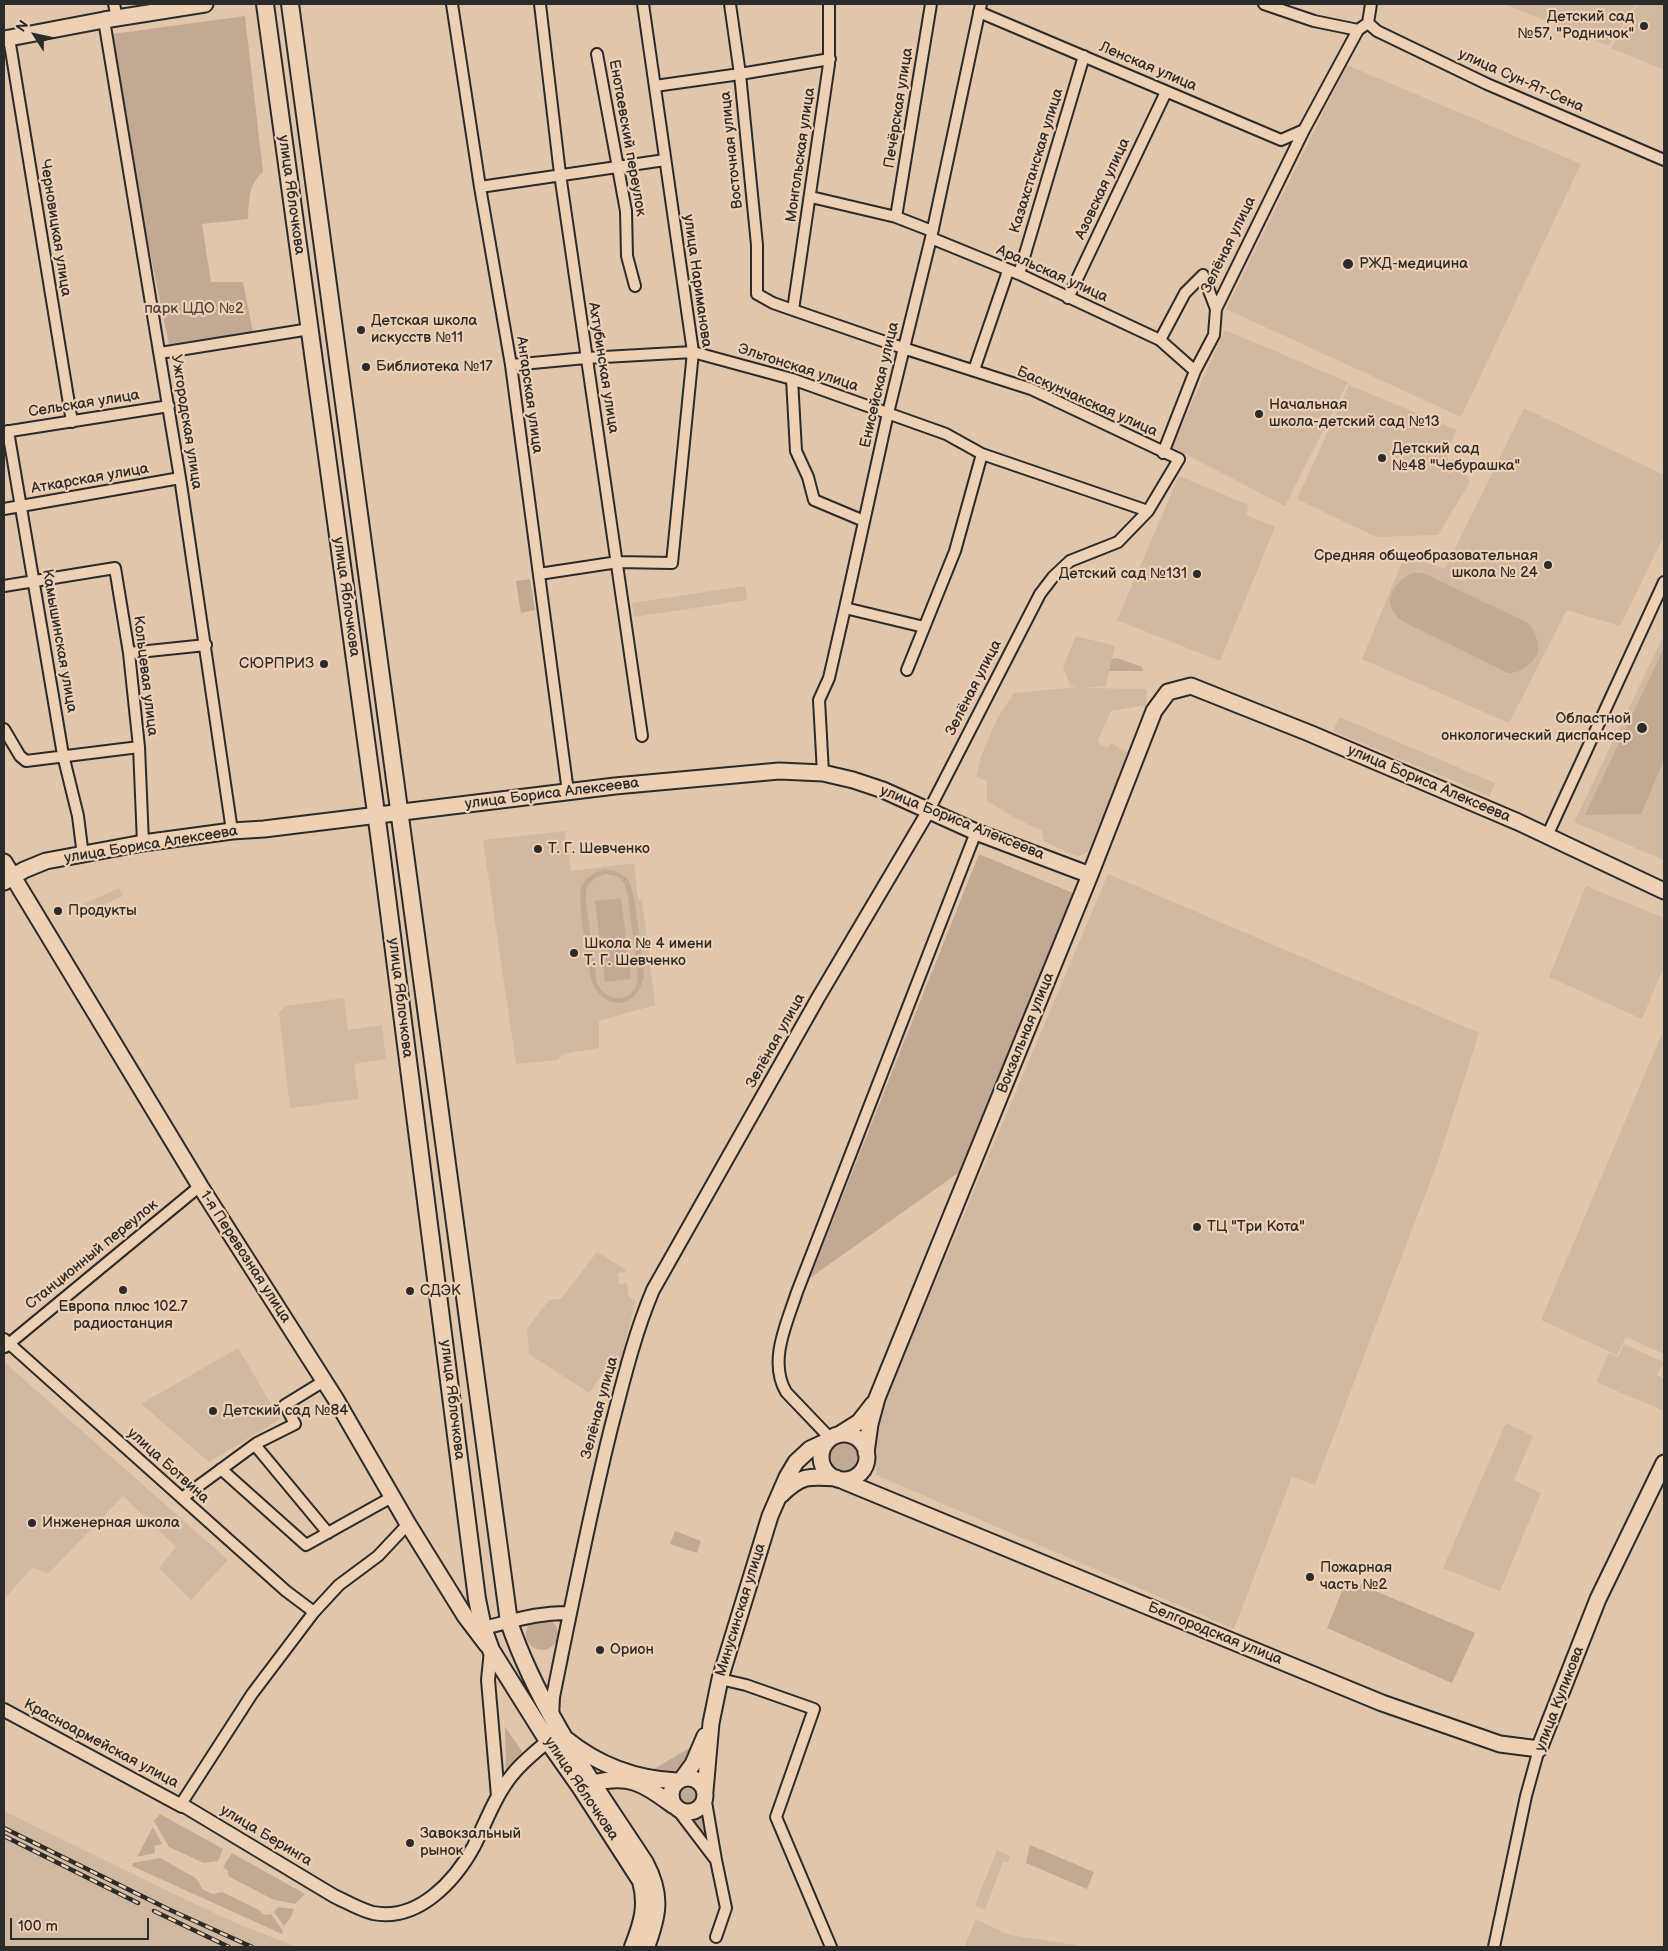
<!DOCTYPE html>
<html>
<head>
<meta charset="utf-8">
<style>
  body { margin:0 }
  #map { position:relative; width:1668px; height:1951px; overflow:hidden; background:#e2c6ac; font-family:"Balsamiq Sans",sans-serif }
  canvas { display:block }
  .frame { position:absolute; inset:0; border:5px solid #2b2b2b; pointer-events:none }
  .north { position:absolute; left:10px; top:10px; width:50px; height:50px; -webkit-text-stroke:4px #eed0b4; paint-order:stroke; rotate:305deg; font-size:14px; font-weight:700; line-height:20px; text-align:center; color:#2b2b2b }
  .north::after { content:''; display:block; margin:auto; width:18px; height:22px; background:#2b2b2b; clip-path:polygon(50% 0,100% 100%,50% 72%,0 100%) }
  .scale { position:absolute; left:10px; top:1918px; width:139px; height:22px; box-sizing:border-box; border:2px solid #2b2b2b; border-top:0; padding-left:6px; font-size:15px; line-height:18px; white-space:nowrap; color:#2b2b2b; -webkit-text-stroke:4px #eed0b4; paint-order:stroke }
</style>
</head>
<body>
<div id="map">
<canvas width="1668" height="1951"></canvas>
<div class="frame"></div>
<div class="north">N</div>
<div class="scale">100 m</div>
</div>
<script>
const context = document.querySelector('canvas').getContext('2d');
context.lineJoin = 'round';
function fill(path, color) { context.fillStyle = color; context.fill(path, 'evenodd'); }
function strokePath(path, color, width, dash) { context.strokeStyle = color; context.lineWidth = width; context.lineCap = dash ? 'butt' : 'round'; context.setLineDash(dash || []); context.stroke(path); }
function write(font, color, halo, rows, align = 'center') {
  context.font = font + ' "Balsamiq Sans",sans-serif'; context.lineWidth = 4.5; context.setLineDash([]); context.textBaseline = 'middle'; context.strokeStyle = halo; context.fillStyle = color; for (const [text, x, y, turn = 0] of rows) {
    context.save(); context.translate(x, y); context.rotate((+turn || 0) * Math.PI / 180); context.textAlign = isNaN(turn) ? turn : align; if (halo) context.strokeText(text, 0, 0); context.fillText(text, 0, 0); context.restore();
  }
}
fill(new Path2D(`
  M1504,4H1636L1609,46Z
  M1638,4H1664V70L1611,48Z
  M1347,65L1581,164L1461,417L1226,309Z
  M1225,330L1348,382L1285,506L1172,447Z
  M1349,385L1457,430L1446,453L1449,463L1468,477L1470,482L1438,535L1376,537L1297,499Z
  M1524,408L1664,475V536L1620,626L1567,610L1509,723L1362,659L1405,555L1445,569Z
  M1179,476L1249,505L1246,515L1275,527L1220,661L1117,620Z
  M745,586L747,600L634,617L632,603Z
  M1664,635V860L1574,822Z
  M1076,636L1115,646L1106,686L1081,688L1147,689L1146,705L1111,711L1097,742L1107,748L1111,743L1127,752L1121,779L1092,846L1088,852L1079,856L1071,854L1044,841L1042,831L1015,818L987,801V781L976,777L981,756L997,719L1014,693L1077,687L1070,685L1063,667Z
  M1339,717L1495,783L1490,796L1333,731Z
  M565,831L571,871L634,863L638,899L642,900L655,1005L599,1021V1048L563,1054L557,1060L516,1064L483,840Z
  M1108,874L1479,1033L1438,1161L1315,1485L1292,1477L1234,1629L876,1475V1422Z
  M1586,886L1664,918V966L1642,1019L1549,977Z
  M119,888L123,896L79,916L75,908Z
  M344,998L348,1030L382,1025L386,1059L354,1064L359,1099L290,1108L279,1013L286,1006Z
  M1664,1029V1354L1626,1337L1617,1355L1541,1320Z
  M597,1252L625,1269V1272L618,1273L619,1284L627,1283L629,1298L636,1300L620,1363L611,1362L589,1393L529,1354L527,1329L549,1300L561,1299Z
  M1624,1344L1663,1362L1657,1375L1664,1379V1411L1596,1382L1609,1353L1618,1357Z
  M238,1348L280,1419L209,1462L141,1404Z
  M4,1362L228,1560L191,1600L159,1568L176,1547L123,1496L48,1574L33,1567L4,1599Z
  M1506,1423L1533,1436L1514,1480L1541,1493L1500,1591L1443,1568Z
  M4,1811L174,1894L238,1924L297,1947H4Z
  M997,1850L1010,1856L1008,1862H1003L985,1910L975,1905Z
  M976,1919L1009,1935L1076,1945V1947H970L965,1945Z`), '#d1b8a0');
fill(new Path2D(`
  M245,16L263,172C248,185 249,200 248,219L202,224L211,282H243L253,332L169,344L139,200L113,34Z
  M1413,573H1423L1526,622C1536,630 1538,640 1538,653C1530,665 1523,673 1508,673L1400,620C1381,602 1393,582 1413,573Z
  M530,579L535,610L521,613L516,581Z
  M1664,648V760L1641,814L1585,815Z
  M1117,658L1142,667L1143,671H1109L1112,659Z
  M979,854L1073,893L965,1168L810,1278Z
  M604,869C613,871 622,872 628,880C636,890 642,960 644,976C637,1009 606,1012 592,983C589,967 577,898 581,888C585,877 594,873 604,869ZM605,874L617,876L624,883L628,897L638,977C636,1003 607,1005 597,983L586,902C585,885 589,880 605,874Z
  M621,898L626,939L600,942L595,901Z
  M627,943L631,979L605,982L601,947Z
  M827 1457a16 16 0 1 1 32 0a16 16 0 1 1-32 0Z
  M675,1531L701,1541L697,1553L670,1544Z
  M1347,1579L1475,1633L1452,1683L1327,1628Z
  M526 1634a16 16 0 1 1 32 0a16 16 0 1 1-32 0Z
  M505,1727L524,1754L506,1773Z
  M691,1747C686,1768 677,1775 656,1772L654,1769Z
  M676 1796a11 11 0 1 1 22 0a11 11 0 1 1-22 0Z
  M703,1808L706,1841L686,1816L698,1813Z
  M160,1814L223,1849L218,1861L204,1863L169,1847L154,1821Z
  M153,1827L162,1844L155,1846V1853L137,1857Z
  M1030,1845L1094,1872L1087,1889L1026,1863Z
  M232,1853L305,1894L295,1904L272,1899L228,1876V1871L223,1867Z
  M160,1858L194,1877L199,1882L202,1889L213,1894L222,1892L259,1910L264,1915L271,1914L283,1931L282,1934L132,1866L133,1863Z
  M278,1907L294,1909L291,1917L284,1926L274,1912Z`), '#c1a994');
const minor = new Path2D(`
  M114,4L117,18
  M452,4L480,187L511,365L568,792
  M540,4L560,174L642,736
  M730,4L740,74L757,245V294L773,303L793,310L903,348L1031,389L1179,459L1148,511L1118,542L1070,561L1053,577L1040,594L928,812
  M1264,4L1314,21L1358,30
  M979,12L1281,140L1304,130
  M104,20L181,484L232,831
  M1368,23L1377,31L1487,84L1664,160
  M9,38L72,422
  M597,54L626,211L627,256L635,286
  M655,86L740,74L830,59
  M480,187L665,160
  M811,197L896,217L932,231
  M896,217L931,4
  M931,238L1019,274L1160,340
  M1019,274L1084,56
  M1068,298L1166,92
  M793,310L829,64V4
  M160,353L310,329
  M511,365L586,358L693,352L792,379L946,434L982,454L1148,511
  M974,370L1008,271
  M1195,371L1214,335L1216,309
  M792,379L796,451L808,477L814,500L864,521
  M8,431L63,755L78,816L83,856
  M4,432L169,406
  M1163,453L1195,371L1160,340L1185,293L1203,275L1216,309L1304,130L1358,30L1368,23L1371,4
  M4,509L180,478
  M539,574L618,562L672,563L693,352L643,4
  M4,586L115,568L129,653L139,747L26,761L20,756L4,729
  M845,608L924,627
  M129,653L206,645
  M907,670L955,551L982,454
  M139,747L143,843
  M823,773L819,700L829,678L845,608L888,413L931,238L981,4
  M1547,836L1664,582
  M4,1339L286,1591L314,1612
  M5,1347L200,1186
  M830,1438L786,1392C768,1361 787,1323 797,1292L976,832
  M255,1445L328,1533
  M221,1469L306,1545L392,1497
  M182,1498L257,1443L295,1424L285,1405L324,1381
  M720,1679L746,1685L814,1709L776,1817L831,1947
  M705,1796L716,1860L726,1908L716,1937
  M181,1804L252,1694L314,1612L339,1585L378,1556L408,1524
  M677,1809L715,1859
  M1494,1947L1526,1796L1539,1749`);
const tertiary = new Path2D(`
  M483,1628C513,1621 539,1612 570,1613
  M491,1650L488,1680L498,1796
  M4,1710L182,1806L181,1804L334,1896C347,1902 360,1910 373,1913C418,1922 455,1881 474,1846C486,1822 495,1796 512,1775C522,1762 535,1752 548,1741
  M552,1717L553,1697C571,1607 589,1517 611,1428C623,1382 634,1335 653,1290L818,998L928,812`);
const secondary = new Path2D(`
  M4,39L104,20L205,4
  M4,862L200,1186L335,1398L408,1524L465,1616L487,1645
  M4,882L24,870L46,861L143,843L232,831L264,829L615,786L779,771L823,773L853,780L883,790L976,832L1090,875
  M821 1457a23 23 0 1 1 46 0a23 23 0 1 1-46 0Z
  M840,1434L859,1422L873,1404
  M866,1453L870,1424L877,1398L1090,875L1154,711L1168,692L1191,686L1309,733L1518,822L1664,891
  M841,1480L1382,1703L1500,1744L1539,1749L1598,1599L1664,1463
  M781,1495C801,1475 809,1476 836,1478
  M566,1739C598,1765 636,1779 677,1781
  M671 1795a17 17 0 1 1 34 0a17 17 0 1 1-34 0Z
  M682,1779L693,1764L705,1736
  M593,1783C632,1774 643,1784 674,1806
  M705,1791L711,1723L720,1679L770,1516L787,1477L796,1462L810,1449L827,1441`);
const primary = new Path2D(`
  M265,4L380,842L477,1599L483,1628L491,1650L548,1741L581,1788L641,1881C648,1906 642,1924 633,1947
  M290,4L509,1622C539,1710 594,1785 645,1863C662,1895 658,1915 646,1947`);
strokePath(minor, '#2b2b2b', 14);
strokePath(tertiary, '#2b2b2b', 16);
strokePath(secondary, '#2b2b2b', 19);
strokePath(primary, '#2b2b2b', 20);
strokePath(minor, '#eed0b4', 10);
strokePath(tertiary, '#eed0b4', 12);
strokePath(secondary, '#eed0b4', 15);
strokePath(primary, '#eed0b4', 16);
const rail = new Path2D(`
  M4,1828L168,1909L252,1947
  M4,1836L138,1903
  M154,1911L229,1947`);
strokePath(rail, '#2b2b2b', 4.5);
strokePath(rail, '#eed0b4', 2.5, [8]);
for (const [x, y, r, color] of [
  [1644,26,5,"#2b2b2b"],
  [1348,264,6,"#2b2b2b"],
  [361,330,5,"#2b2b2b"],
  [366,367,5,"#2b2b2b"],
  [1259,414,5,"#2b2b2b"],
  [1382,458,5,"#2b2b2b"],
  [1548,565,5,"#2b2b2b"],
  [1197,574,5,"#2b2b2b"],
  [324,664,5,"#2b2b2b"],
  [1642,728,6,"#2b2b2b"],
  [538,849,5,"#2b2b2b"],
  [58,911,5,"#2b2b2b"],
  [574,953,5,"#2b2b2b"],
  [1197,1227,5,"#2b2b2b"],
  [123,1290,5,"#2b2b2b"],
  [410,1291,5,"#2b2b2b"],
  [213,1411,5,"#2b2b2b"],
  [32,1523,5,"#2b2b2b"],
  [1310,1577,5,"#2b2b2b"],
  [600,1650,5,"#2b2b2b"],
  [410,1843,5,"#2b2b2b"]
]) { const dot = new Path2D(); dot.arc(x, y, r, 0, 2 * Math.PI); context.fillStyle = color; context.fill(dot); strokePath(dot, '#eed0b4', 2); }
write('15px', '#2b2b2b', '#eed0b4', [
  ["Детский сад",1634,17,"right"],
  ["№57, \"Родничок\"",1634,34,"right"],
  ["РЖД-медицина",1359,264],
  ["Детская школа",371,321],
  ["искусств №11",371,338],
  ["Библиотека №17",376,367],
  ["Начальная",1269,405],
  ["школа-детский сад №13",1269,422],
  ["Детский сад",1392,449],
  ["№48 \"Чебурашка\"",1392,466],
  ["Средняя общеобразовательная",1538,556,"right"],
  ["школа № 24",1538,573,"right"],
  ["Детский сад №131",1187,574,"right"],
  ["СЮРПРИЗ",314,664,"right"],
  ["Областной",1631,719,"right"],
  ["онкологический диспансер",1631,736,"right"],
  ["Т. Г. Шевченко",548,849],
  ["Продукты",68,911],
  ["Школа № 4 имени",584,944],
  ["Т. Г. Шевченко",584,961],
  ["ТЦ \"Три Кота\"",1207,1227],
  ["СДЭК",420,1291],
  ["Европа плюс 102.7",123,1307,"center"],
  ["радиостанция",123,1324,"center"],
  ["Детский сад №84",223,1411],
  ["Инженерная школа",42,1523],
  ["Пожарная",1320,1568],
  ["часть №2",1320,1585],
  ["Орион",610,1650],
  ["Завокзальный",420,1834],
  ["рынок",420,1851]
], 'left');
write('15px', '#2b2b2b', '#eed0b4', [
  ["Ленская улица",1148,67,23],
  ["улица Сун-Ят-Сена",1521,81,24],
  ["Печёрская улица",899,108,-81],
  ["Енотаевский переулок",627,138,80],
  ["Восточная улица",732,150,-96],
  ["Монгольская улица",801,155,-82],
  ["Казахстанская улица",1037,161,-73],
  ["Азовская улица",1103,189,-65],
  ["улица Яблочкова",291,195,82],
  ["Черновицкая улица",55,228,81],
  ["Зелёная улица",1229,245,-64],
  ["Аральская улица",1052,274,24],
  ["улица Нариманова",697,281,82],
  ["Ахтубинская улица",603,368,81],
  ["Эльтонская улица",798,368,18],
  ["Енисейская улица",880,385,-77],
  ["Ангарская улица",529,395,82],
  ["Баскунчакская улица",1087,402,24],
  ["Сельская улица",84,404,-9],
  ["Ужгородская улица",186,422,81],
  ["Аткарская улица",90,479,-10],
  ["улица Яблочкова",346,597,82],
  ["Камышинская улица",59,641,80],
  ["Кольцевая улица",145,676,83],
  ["Зелёная улица",974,688,-63],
  ["улица Бориса Алексеева",1429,784,23],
  ["улица Бориса Алексеева",552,794,-7],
  ["улица Бориса Алексеева",962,823,22],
  ["улица Бориса Алексеева",151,845,-9],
  ["улица Яблочкова",400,998,83],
  ["Вокзальная улица",1026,1033,-68],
  ["Зелёная улица",776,1041,-61],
  ["Станционный переулок",92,1255,-39],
  ["1-я Перевозная улица",245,1257,57],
  ["улица Яблочкова",452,1400,83],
  ["Зелёная улица",600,1408,-75],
  ["улица Ботвина",168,1466,42],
  ["Минусинская улица",741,1610,-73],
  ["Белгородская улица",1215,1634,22],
  ["улица Куликова",1560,1699,-69],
  ["Красноармейская улица",101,1744,28],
  ["улица Яблочкова",581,1789,56],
  ["улица Беринга",266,1836,31]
]);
write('15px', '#494440', '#eed0b4', [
  ["парк ЦДО №2",194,309]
]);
</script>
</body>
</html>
